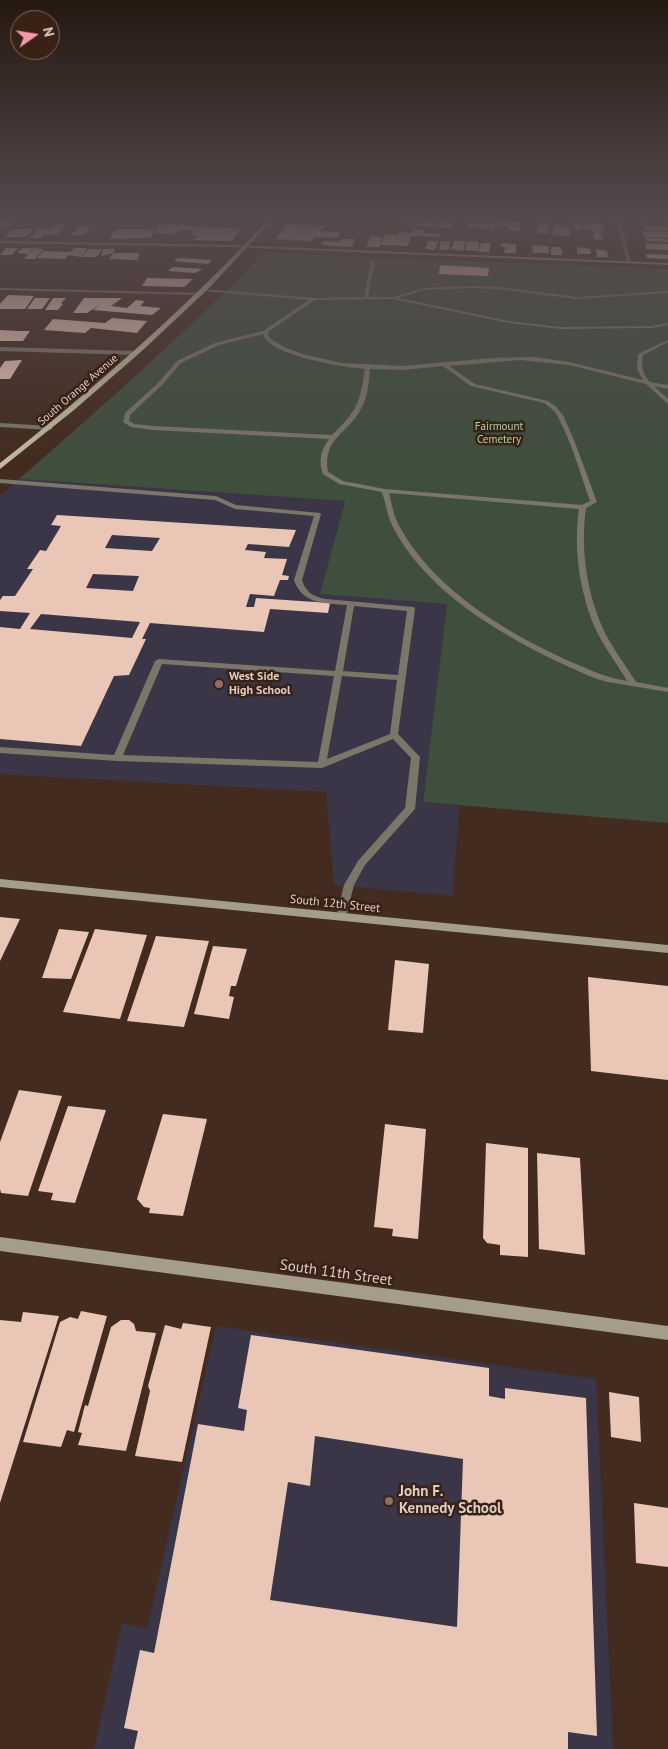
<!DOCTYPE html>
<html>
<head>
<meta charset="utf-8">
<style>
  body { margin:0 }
  #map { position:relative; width:668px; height:1749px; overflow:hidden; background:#432b1f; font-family:"PT Sans",sans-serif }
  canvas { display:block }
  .north { position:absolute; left:10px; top:10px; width:50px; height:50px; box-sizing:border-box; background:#392115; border:1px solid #7b665c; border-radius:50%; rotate:77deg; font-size:14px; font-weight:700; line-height:20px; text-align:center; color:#ddcdc6 }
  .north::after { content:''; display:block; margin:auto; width:18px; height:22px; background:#f29aac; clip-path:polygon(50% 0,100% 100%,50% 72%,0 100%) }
</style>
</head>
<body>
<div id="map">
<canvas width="668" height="1749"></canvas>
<div class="north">N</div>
</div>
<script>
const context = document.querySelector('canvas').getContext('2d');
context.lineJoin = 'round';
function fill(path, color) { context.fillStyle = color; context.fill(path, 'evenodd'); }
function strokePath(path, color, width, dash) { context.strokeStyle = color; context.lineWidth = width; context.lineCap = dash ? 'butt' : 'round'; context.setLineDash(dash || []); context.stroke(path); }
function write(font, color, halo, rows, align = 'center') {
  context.font = font + ' "PT Sans",sans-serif'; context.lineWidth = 5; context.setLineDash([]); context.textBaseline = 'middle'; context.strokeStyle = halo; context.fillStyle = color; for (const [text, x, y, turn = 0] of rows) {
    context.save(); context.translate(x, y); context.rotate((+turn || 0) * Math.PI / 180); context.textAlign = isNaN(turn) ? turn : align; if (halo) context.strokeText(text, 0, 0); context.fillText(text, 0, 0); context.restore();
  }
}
fill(new Path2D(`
  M19,479L345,501L320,594L447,603L423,802L459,806L453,896L334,885L326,792L0,774V496Z
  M216,1326L596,1379L613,1749H94L122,1623L147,1629Z`), '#3b3647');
fill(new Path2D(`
  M264,253L668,269V823L423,802L447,604L320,594L345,501L19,479C103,406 186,332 264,253Z`), '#3f4e3d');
fill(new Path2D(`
  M404,219H416L414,224L402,223Z
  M421,219H435L432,227L418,226Z
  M440,219L454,220L451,228H437Z
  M0,221L15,222L11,226H4L1,228Z
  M496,221L520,222V231L508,230V227L496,226Z
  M469,222L495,223L494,229L468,228Z
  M548,222L549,234L537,233V223Z
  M571,223H581V231L574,230Z
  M582,223L603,224L604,233L600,232L603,240L594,239L593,231L583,229Z
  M54,224H66L57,235H45Z
  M169,224L187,225L186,226L240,229L232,240L229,241L193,240L198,236L191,235L195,231L181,230L176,234L156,233L159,225Z
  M288,224L325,226L320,231L341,232L337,238L314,237L312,241L275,239Z
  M553,225L569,226L570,236L553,235Z
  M79,226H91L84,235H71Z
  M644,226L668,227V231L645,230Z
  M13,229H34L26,237H5Z
  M38,229L48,230L41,238H30Z
  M116,229H141L155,231L151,237L147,238L109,239Z
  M413,230H424L423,233L439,234V237L411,236L408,246L381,245L385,234L397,235L395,243L399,232L412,233Z
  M642,231L668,232V238L644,237Z
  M370,236L383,237L379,247H366Z
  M646,238L667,239L668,242L647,241Z
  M341,239H355L352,247L321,245L323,241L339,242Z
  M428,241H438L435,250L425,249Z
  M441,241H450L449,250H439Z
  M454,241H466L463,251L451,249Z
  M467,241L479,242L478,251L465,250Z
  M483,243H491L489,252H479L480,244Z
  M502,243L516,244V253H504L505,247H501Z
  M645,243L668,244V250L647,249Z
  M532,245L548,246L549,253H533Z
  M551,247H561L562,255H551Z
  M577,247L590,249L591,254H577Z
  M6,248H18L12,255H0Z
  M22,248H32L28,254L17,253Z
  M33,248L43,249L35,259H24Z
  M74,248H87L84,253L89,249H102L97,257H83L84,253L81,257L68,255L65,259L37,258L43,251L71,252Z
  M103,249H115L113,253H140L137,260L109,259L113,253L101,256Z
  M596,249L607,251L608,257H597Z
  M646,254L668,255V259L647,258Z
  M178,258L212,260L208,264L174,261Z
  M440,265L489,268L488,276L439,274Z
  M173,267L203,269L195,273L168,271Z
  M147,278L193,279L184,287L142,286Z
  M8,295L34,296L25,309H0V304Z
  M35,298H50L42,309H27Z
  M53,298H66L61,303L63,304L58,310H45Z
  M84,298H122L111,306L127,308L136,300L145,301L140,306L161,308L152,315L93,310L102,303L87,313H73Z
  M112,318L147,321L137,333L91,328L85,333L44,330L53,319L105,323Z
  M0,330L18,331H30L23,341H0Z
  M22,360L10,379H0V368L5,361Z
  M57,515L296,530L289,547L248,544L245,550L266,552L264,558L287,559L282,575L289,576L288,580H280L274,596L250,594L246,607H254L256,598L330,603L328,613L270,609L264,632L150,623L142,639H146L129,675L114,676L81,746L0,739V627L20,629L30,613L0,611V600L3,596H15L33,569H27L40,550L46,551L61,526L51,525ZM112,535L160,538L152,551L105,548ZM93,574L139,576L133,591L86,588ZM41,614L140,622L132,638L30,629Z
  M0,917L20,919L0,961Z
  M59,929L89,932L71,979L42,978Z
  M95,929L147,935L120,1019L63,1012Z
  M156,936L209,941L184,1027L127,1021Z
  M213,946L247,949L236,986H231L229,996L234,997L229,1019L194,1014Z
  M395,960L429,964L423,1033L388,1030Z
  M588,977L668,986V1080L591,1071Z
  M19,1090L62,1096L28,1196L1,1193L0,1189V1142Z
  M68,1106L106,1110L75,1203L51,1200L53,1193L38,1191Z
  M163,1114L207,1119L183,1216L149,1213L150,1208L144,1207L137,1199Z
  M385,1124L426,1129L418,1239L392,1236L393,1229L374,1227Z
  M486,1143L528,1148V1257L500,1255V1245L487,1243L483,1238Z
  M537,1153L580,1158L585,1255L539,1249Z
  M81,1311L107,1316L74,1432L67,1430L61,1447L23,1442L60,1322L70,1317L78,1319Z
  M23,1312L59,1316L0,1503V1320L21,1322Z
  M121,1320H129L134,1324L136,1331L156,1333L126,1451L78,1445L82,1433L78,1432L85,1405L88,1406L111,1327Z
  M183,1323L211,1327L182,1462L135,1456L150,1391L148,1386L165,1325L181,1329Z
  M251,1335L489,1368V1396L505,1399V1388L586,1398L597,1736L568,1732V1749H134L138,1731L124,1728L140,1650L154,1653L198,1424L244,1431L247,1410L238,1408ZM315,1436L463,1459L457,1627L270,1600L288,1482L310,1486Z
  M609,1392L639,1397L641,1442L611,1437Z
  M634,1503L668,1508V1567L636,1563Z`), '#e9c6b5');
fill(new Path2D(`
  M373,260L375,261L368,297H394L424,288L471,286L498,287L576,297L668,291V293L576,299L498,289L471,288L424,290L398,298L509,321L560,327L652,326L668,323V325L652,328L560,329L509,323L393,299L315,300L268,332L269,338L284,347L302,354L341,363L403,366L492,358L535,357L569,362L643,380L637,369L638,354L668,340V342L643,355C641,366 642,373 650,382L668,385V389L654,386L668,399V404L646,384L569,365L520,360L449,366L475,384L548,401L555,406L563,415L574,440L597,502L586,508C580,549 587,595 605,633C614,650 626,666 636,682L668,688V692L608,682L597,679C525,649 432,601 394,529C388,518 386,505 382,492L339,484L323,474C318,461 321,450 329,439L153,430L131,427L123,422L125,413L158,383L177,361L215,343L263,331L309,300L205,291L203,289L314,298L364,297L371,261ZM263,334C269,356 344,367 365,369C360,403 357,411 332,435L153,426L134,424L129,421L130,415L162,385L181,363L219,345ZM443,366L471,386L544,403C549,407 555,411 558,417C572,443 580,473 590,501L582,505L385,489L343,481L328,472C322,437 349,434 362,407C368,395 369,382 370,369L403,370ZM389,493L579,509C573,550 580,597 598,634C606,650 618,665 627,681C606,678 588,669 569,661C507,633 435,590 401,529C394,518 392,505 389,493Z
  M0,479L216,496L236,505L320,513L321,514L302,580C306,593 314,597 326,599L414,607L415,609L398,734L420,757L415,809L365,865L354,885L345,920H337L336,917L344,885L358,861L405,808L411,758L393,739L322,768L117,761L0,753V747L114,755L155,661L159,659L335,671L347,605C325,603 303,605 294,580L314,516L235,509L215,500L0,483ZM354,606L407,611L398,675L343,671ZM162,664L334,676L318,762L123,755ZM342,676L397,680L390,734L327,759Z`), '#7a766a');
fill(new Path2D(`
  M560,219H620V220L668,222V224L621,222L631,263L629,264L627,263L617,222Z
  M0,288L201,293L203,294L201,295L0,290Z
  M0,347L136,351L139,353L136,355L0,351Z
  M0,423L50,426L53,428L50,430L0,427Z`), '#7a766a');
fill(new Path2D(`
  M0,241L231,245L668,263V265L231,247L0,243Z
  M0,879L668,945V953L0,887Z
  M0,1237L668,1326V1340L0,1251Z`), '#a39d89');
fill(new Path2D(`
  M269,219H273L210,287L143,350L74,410L0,469V463C95,388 186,308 269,219Z`), '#c3baa1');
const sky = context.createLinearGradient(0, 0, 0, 463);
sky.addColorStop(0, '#251811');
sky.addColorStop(0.47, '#554a4d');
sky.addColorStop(1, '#554a4d00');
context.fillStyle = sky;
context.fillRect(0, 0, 668, 463);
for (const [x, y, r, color] of [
  [219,684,5,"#8d6e63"],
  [389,1501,5,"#8d6e63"]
]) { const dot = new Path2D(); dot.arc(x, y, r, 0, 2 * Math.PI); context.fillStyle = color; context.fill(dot); strokePath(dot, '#392115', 2); }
write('11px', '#ddcdc6', '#392115', [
  ["South Orange Avenue",78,390,-41]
]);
write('11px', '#a9d2a3', '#392115', [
  ["Fairmount",499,427],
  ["Cemetery",499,440]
]);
write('bold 12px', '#ddcdc6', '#392115', [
  ["West Side",229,677],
  ["High School",229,691]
], 'left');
write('12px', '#ddcdc6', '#392115', [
  ["South 12th Street",335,904,6]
]);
write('15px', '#ddcdc6', '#392115', [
  ["South 11th Street",336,1273,8]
]);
write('bold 15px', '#ddcdc6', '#392115', [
  ["John F.",399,1492],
  ["Kennedy School",399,1509]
], 'left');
</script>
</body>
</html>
